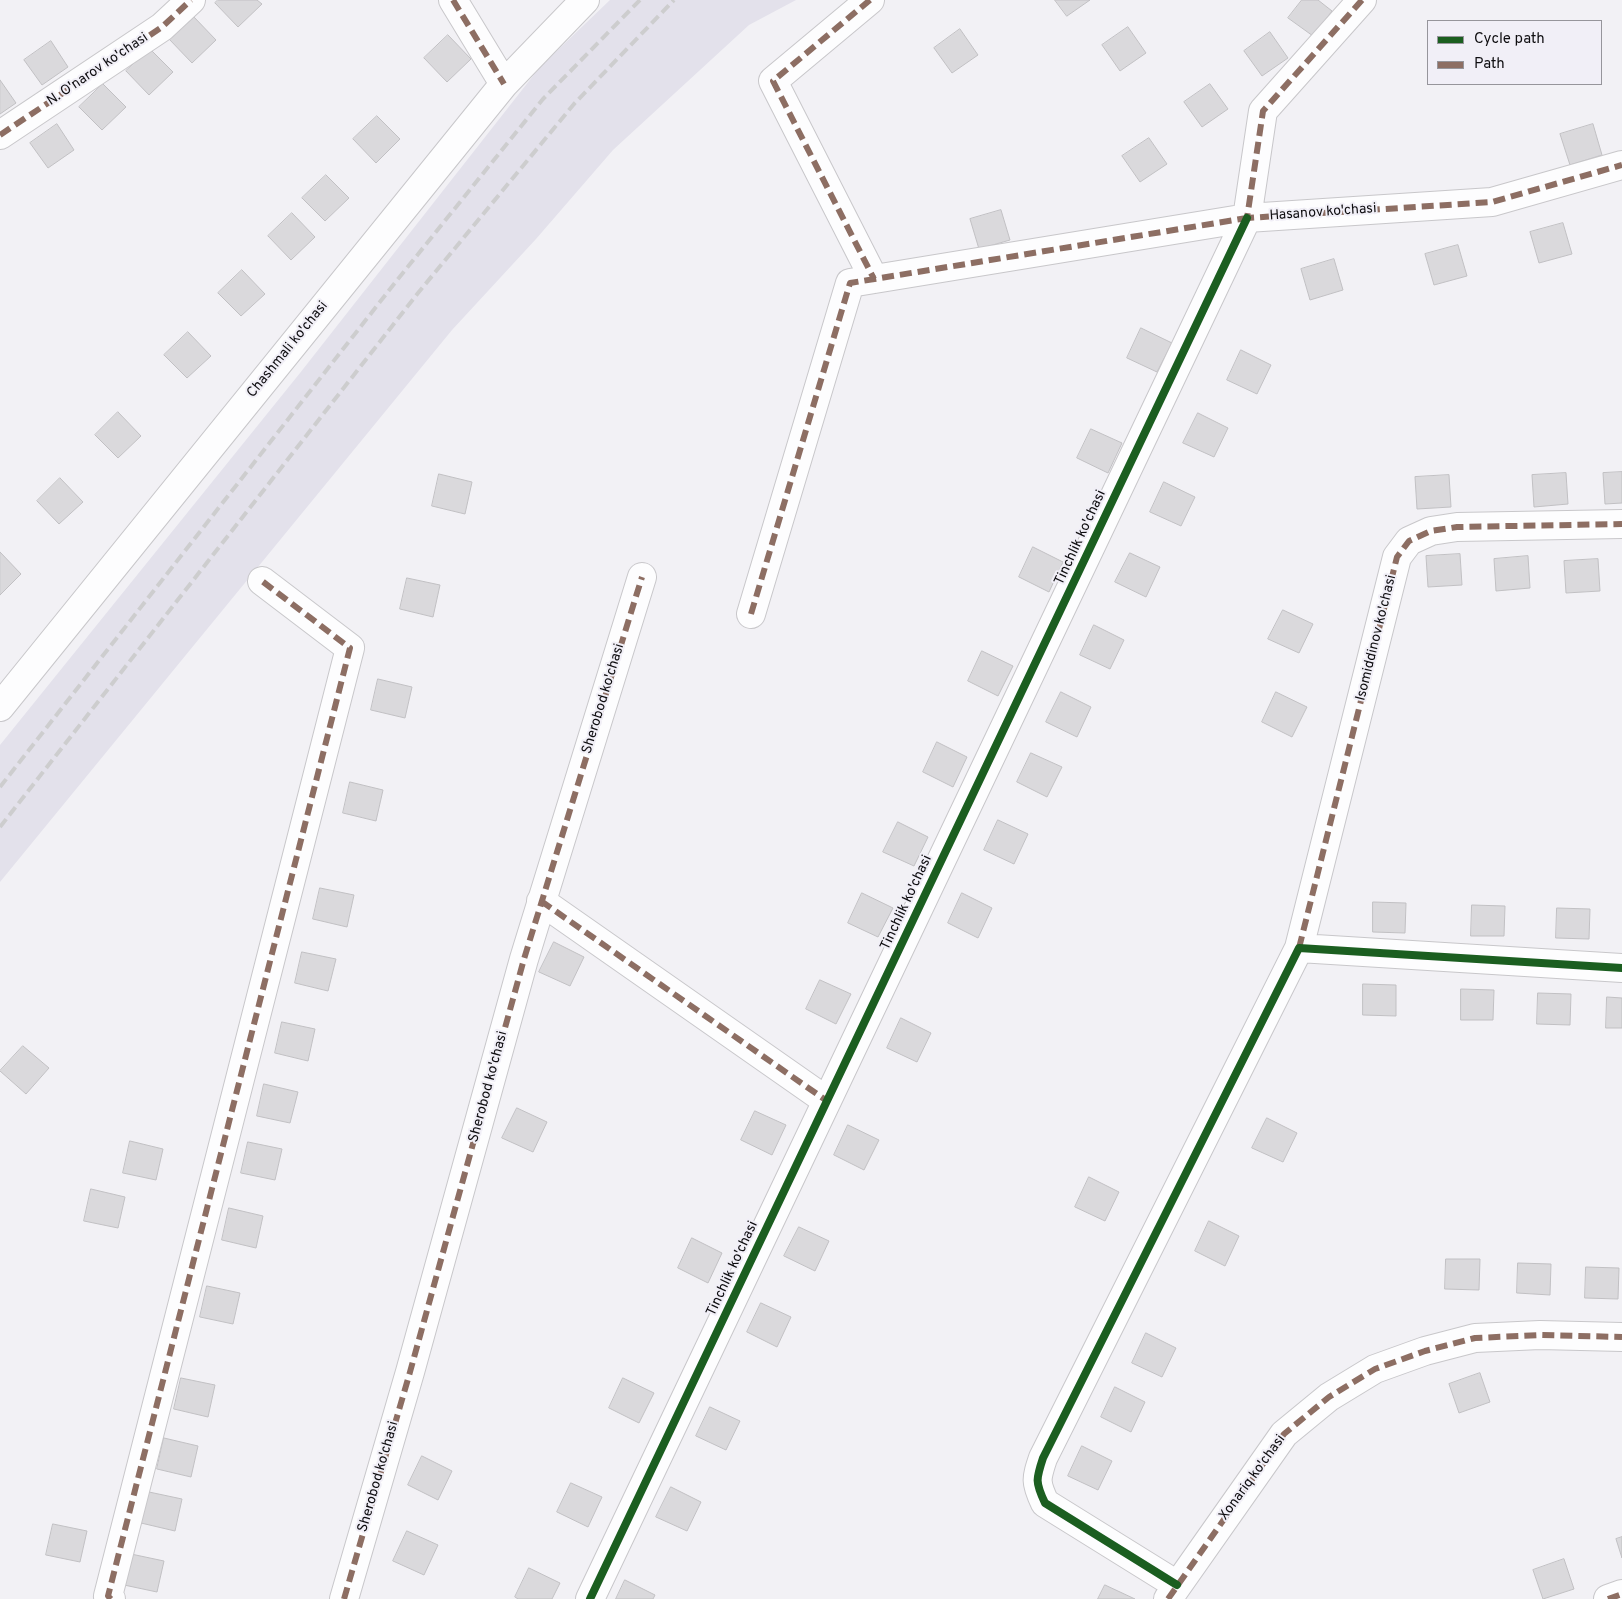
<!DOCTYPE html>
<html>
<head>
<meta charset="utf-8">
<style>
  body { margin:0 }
  #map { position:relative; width:1622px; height:1599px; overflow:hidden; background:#f2f1f5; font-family:Overpass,sans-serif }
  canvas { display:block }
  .legend { position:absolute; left:1427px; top:20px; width:175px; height:65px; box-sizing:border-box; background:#f1eff7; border:1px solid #96959b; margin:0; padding:6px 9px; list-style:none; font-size:15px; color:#0e0d10 }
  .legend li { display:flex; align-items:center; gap:10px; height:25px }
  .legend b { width:25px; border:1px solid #96959b }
</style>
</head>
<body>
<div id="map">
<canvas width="1622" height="1599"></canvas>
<ul class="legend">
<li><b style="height:6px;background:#1b5e20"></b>Cycle path</li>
<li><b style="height:6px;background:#8d6e63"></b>Path</li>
</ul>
</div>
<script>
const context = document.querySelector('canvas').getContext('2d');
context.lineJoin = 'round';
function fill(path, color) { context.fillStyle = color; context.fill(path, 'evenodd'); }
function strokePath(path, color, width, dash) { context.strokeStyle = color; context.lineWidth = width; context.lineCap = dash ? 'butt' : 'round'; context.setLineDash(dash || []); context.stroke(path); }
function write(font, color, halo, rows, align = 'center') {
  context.font = font + ' Overpass,sans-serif'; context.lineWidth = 4; context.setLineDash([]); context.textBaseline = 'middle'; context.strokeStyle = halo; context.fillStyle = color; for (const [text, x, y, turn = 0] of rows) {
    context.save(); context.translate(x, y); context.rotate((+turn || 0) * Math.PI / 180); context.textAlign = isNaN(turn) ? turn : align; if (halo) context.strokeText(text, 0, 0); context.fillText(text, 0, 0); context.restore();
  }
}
fill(new Path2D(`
  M610,0H796L749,25L613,150L536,239L452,330L0,882V745L300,373L540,67Z`), '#e3e1eb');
const building = new Path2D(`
  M218,0H257L262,4L238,27L215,3Z
  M1055,0H1090L1067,16Z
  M1302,0H1318L1332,11L1313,36L1288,18Z
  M193,16L216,40L192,63L169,39Z
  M1128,27L1146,53L1120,71L1102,45Z
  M960,29L978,55L952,73L934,48Z
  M1270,32L1288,58L1262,76L1244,51Z
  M448,35L471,59L447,82L424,58Z
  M51,41L68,67L42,85L24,60Z
  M150,49L173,72L149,95L126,71Z
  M0,80L16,103L0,114Z
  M103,84L126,107L102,130L79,107Z
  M1210,84L1228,109L1202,127L1184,102Z
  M377,116L400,139L376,163L353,139Z
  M57,124L74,150L48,168L30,143Z
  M1593,124L1602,155L1570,165L1560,134Z
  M1149,138L1167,164L1140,182L1122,156Z
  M326,175L349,198L325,221L302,198Z
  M1001,210L1010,240L979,249L970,219Z
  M292,213L315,237L291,260L268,236Z
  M1563,223L1572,254L1539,263L1530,232Z
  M1458,245L1467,276L1434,285L1425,254Z
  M1334,259L1343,290L1310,300L1301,269Z
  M242,270L265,294L241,316L218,293Z
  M1141,328L1172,343L1157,372L1127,358Z
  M188,332L211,356L187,378L164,355Z
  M1241,350L1271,365L1257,394L1227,380Z
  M118,412L141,436L118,458L95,435Z
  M1198,413L1228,428L1214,457L1183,443Z
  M1091,429L1122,443L1108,473L1077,458Z
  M1622,472V503L1605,504L1603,473Z
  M1566,473L1568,504L1534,507L1532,475Z
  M439,474L472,482L465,514L432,506Z
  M1449,475L1451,507L1417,509L1415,477Z
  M60,478L83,502L59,524L37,501Z
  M1164,482L1195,497L1181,526L1150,512Z
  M1033,547L1063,562L1049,592L1019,577Z
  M0,552L21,574L0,595Z
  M1130,553L1160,567L1146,597L1115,582Z
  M1460,554L1462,585L1428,587L1426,556Z
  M1528,556L1530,588L1496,591L1494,559Z
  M1598,559L1600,591L1566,593L1564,561Z
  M407,578L440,585L433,617L400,609Z
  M1283,610L1313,624L1299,653L1268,639Z
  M1094,625L1124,640L1110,669L1080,655Z
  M982,651L1013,666L998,696L968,681Z
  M378,679L412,687L405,718L371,710Z
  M1061,692L1091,707L1077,737L1046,722Z
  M1276,692L1307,707L1292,737L1262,722Z
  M937,742L967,757L953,787L923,772Z
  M1031,753L1062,767L1047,797L1017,782Z
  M350,782L383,790L376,821L343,813Z
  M998,820L1028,834L1014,864L984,850Z
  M898,822L928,837L914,866L883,852Z
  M320,888L354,895L347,927L313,919Z
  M862,893L893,908L878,937L848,923Z
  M962,893L992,908L978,938L948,923Z
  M1373,902L1406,903L1405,933L1373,932Z
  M1472,905L1505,906L1504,936H1471Z
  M1557,908L1590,909L1589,939L1556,938Z
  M554,942L584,957L570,986L539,972Z
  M302,952L336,959L328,991L295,983Z
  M820,980L851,994L836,1024L806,1009Z
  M1363,984L1396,985V1016L1363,1015Z
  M1461,989L1494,990L1493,1020H1461Z
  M1538,993L1571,994L1570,1025L1537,1024Z
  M1607,997L1622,998V1028H1606Z
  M901,1018L931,1033L917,1062L887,1048Z
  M282,1022L315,1029L308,1061L275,1053Z
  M23,1046L49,1068L26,1094L0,1071Z
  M264,1084L298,1092L290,1123L257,1116Z
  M517,1108L547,1122L533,1152L502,1138Z
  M755,1111L786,1125L772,1155L741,1140Z
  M1267,1118L1297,1133L1283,1162L1252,1148Z
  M848,1125L879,1140L864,1170L834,1155Z
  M130,1141L163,1149L156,1180L123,1173Z
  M248,1142L282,1149L275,1180L241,1173Z
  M1089,1177L1119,1192L1105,1221L1075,1207Z
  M91,1189L125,1197L118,1228L84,1221Z
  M229,1208L263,1216L256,1248L222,1240Z
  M1209,1221L1239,1236L1225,1266L1195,1251Z
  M799,1227L829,1241L815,1271L784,1256Z
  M692,1238L722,1253L708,1283L678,1268Z
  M1446,1259H1480L1479,1290L1445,1289Z
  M1518,1263L1551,1264L1550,1295L1517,1293Z
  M1586,1267L1619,1268L1618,1299L1585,1298Z
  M207,1286L240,1293L233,1324L200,1317Z
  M761,1303L791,1317L777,1347L747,1332Z
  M1146,1333L1176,1348L1162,1377L1132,1363Z
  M1480,1373L1490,1402L1459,1413L1449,1384Z
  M181,1378L215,1385L208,1417L174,1409Z
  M623,1378L654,1393L639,1423L609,1408Z
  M1115,1387L1145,1402L1131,1432L1101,1417Z
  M710,1407L740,1421L726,1450L696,1436Z
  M164,1438L198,1446L191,1477L157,1469Z
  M1082,1446L1112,1461L1098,1490L1068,1476Z
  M422,1456L452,1471L438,1500L408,1485Z
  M571,1483L602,1497L588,1527L557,1512Z
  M671,1487L701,1502L687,1531L656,1517Z
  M149,1492L182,1499L175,1531L141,1523Z
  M53,1524L87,1531L80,1562L46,1555Z
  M407,1531L438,1545L424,1575L393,1561Z
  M1622,1537V1558L1616,1539Z
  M131,1554L164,1561L157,1592L124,1585Z
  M1564,1559L1574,1589L1543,1599L1533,1570Z
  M529,1568L560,1583L552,1599H518L515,1597Z
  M625,1580L655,1595L653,1599H616Z
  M1105,1585L1135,1599H1098Z`);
fill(building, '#dad9dc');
strokePath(building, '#c1c0c3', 1);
const minor = new Path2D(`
  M453,0L504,84
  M870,0L773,81L874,279
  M1362,0L1263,111L1247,218L1492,202L1622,165
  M0,135L162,27L191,0
  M751,614L850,283L1247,218
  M0,707L504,84L585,0
  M541,901L827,1101
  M1299,948L1397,557L1409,541L1431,531L1457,527L1622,524
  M1177,1585L1045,1503C1035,1482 1036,1479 1043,1458L1299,948L1622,968
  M111,1599L108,1596L350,648L262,581
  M344,1599L410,1372L524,959L642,577
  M590,1599L1247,218
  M1168,1599L1284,1434L1329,1397L1375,1369L1425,1351L1475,1338L1540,1335L1622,1337
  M1608,1599L1622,1594`);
strokePath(minor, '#c8c7ca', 30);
strokePath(minor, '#fdfdfe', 28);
strokePath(new Path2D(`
  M0,787L394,284L543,99L640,0
  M0,827L418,293L574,104L674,0`), '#cdcdce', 4, [10, 5]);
strokePath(new Path2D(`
  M453,0L504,84
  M870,0L773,81L874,279
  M1362,0L1263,111L1247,218L1492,202L1622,165
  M0,135L162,27L191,0
  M751,614L850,283L1247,218
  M541,901L827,1101
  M1299,948L1397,557L1409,541L1431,531L1457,527L1622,524
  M111,1599L108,1596L350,648L262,581
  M344,1599L410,1372L524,959L642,577
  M1168,1599L1284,1434L1329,1397L1375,1369L1425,1351L1475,1338L1540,1335L1622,1337
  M1608,1599L1622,1594`), '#8d6e63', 6, [12, 6]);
strokePath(new Path2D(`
  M1177,1585L1045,1503C1035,1482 1036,1479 1043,1458L1299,948L1622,968
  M590,1599L1247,218`), '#1b5e20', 8);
write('14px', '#0e0d10', '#f1eff7', [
  ["N. O'narov ko'chasi",98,70,-34],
  ["Hasanov ko'chasi",1323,213,-4],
  ["Chashmali ko'chasi",288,350,-51],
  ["Tinchlik ko'chasi",1081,538,-65],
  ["Isomiddinov ko'chasi",1377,638,-76],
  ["Sherobod ko'chasi",604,699,-73],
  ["Tinchlik ko'chasi",907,903,-65],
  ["Sherobod ko'chasi",489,1087,-75],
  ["Tinchlik ko'chasi",733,1269,-65],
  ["Sherobod ko'chasi",379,1477,-74],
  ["Xonariq ko'chasi",1253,1478,-54]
]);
</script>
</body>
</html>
